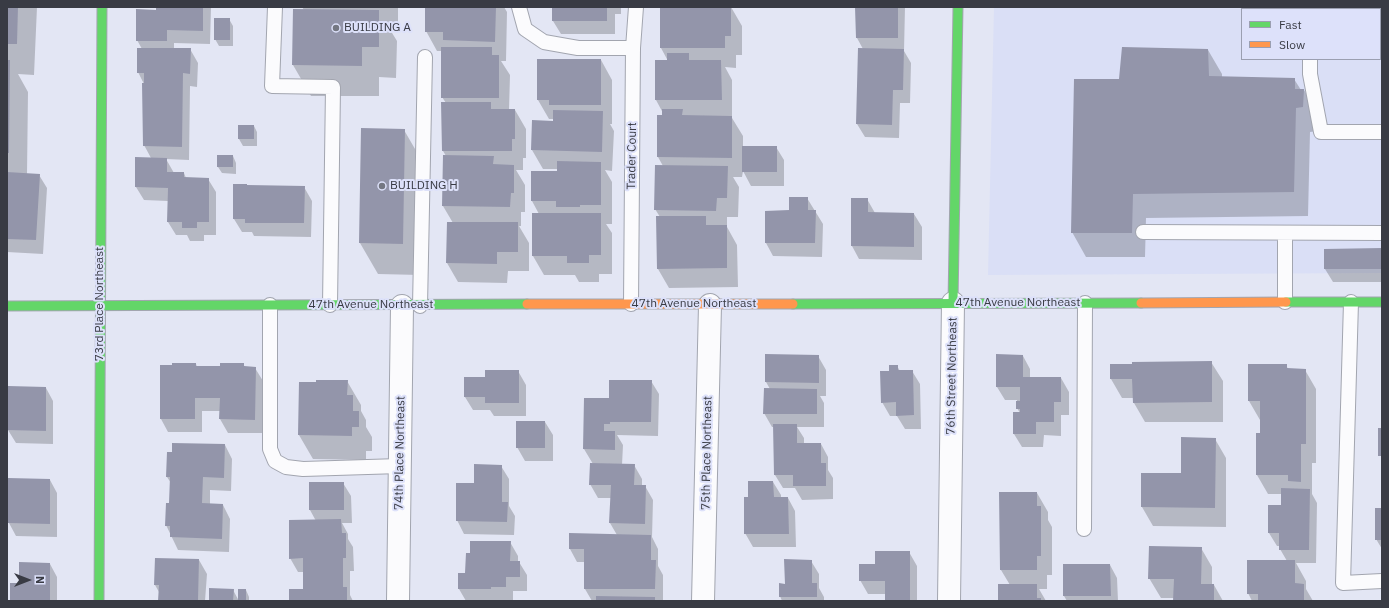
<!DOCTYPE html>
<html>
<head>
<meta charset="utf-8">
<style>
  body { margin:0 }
  #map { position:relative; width:1389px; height:608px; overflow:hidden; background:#e3e6f4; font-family:"IBM Plex Sans",sans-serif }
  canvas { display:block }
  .frame { position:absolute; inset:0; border:8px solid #393b44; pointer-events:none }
  .legend { position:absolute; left:1241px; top:8px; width:140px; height:52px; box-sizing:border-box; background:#dde1fa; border:1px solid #9b9fb1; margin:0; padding:5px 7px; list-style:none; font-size:12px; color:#393b44 }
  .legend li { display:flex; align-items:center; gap:8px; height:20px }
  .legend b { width:20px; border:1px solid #9b9fb1 }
  .north { position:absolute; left:8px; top:560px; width:40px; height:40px; -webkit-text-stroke:3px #dde1fa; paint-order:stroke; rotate:90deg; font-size:11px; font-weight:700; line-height:16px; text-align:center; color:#393b44 }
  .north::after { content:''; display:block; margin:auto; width:14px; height:18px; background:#393b44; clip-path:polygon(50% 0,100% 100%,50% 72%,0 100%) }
</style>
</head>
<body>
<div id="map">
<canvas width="1389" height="608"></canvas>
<div class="frame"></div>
<ul class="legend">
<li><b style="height:5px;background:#63d668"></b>Fast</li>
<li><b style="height:5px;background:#ff974d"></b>Slow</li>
</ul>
<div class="north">N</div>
</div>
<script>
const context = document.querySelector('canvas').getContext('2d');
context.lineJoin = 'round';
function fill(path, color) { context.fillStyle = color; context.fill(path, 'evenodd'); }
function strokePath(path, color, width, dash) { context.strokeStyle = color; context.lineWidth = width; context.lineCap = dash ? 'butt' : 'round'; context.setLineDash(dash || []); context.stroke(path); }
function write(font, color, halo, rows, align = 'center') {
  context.font = font + ' "IBM Plex Sans",sans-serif'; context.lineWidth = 4; context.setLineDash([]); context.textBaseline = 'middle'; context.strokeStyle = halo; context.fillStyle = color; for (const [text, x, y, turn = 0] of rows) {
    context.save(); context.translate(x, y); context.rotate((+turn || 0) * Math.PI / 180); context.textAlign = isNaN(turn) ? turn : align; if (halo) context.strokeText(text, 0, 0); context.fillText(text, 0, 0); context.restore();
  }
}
fill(new Path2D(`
  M994,7H1382V273L988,275ZM1242,9H1380V59H1242Z`), '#dadff6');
fill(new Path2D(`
  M7,7H37L34,75L18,74L28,92L27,174L39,175L47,188L43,254L7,252Z
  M157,7H211L210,44L174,43V49H190L198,63L197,87L190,86L189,160L166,159L174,173H184L186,178L208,179L216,192V235H204V241H190L187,235H176L168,222V201L144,200L136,187L151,158L144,145V84L138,72L142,49L137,40L157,11Z
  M302,7H398V28H389L397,41L396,78L379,77V96H311L293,65L304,10Z
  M426,7H504L507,12L506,61H501L510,75L509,110H515L526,129V158H523V170H516L525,185V212H521V226H519L529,243V271H508L507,283L458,282L447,263L448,223H453L443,206L444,156H446L443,151L442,104L446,103L442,97V51H437L426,31Z
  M553,7H621V14H615V34H561L553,21Z
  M661,7H731L742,26V55H736V68L725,67L732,80V118L743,136V147H776L784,160V186H751L743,171L742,177H733L739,187L738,217H727V227L737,245L738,287L669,288L658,269L657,217H660L655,209L663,166L658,157V116H663V113L656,100V61H668L661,48Z
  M856,7H905L904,51L911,63L910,103H900L899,138L865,137L857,124L863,49L857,38Z
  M229,19L233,26V46H219L215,39Z
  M1208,50L1222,74V77L1294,79L1301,90H1304L1318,114L1317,131L1310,132L1308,216L1146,218L1145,257H1086L1072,232L1120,80Z
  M601,60L612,80V124H610L614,131L612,171L605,170L612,182V224H606L612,233V274H599V282H579L575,275H544L533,256L539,214L532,201L558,172V169H543L532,150L554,122V119H549L538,100Z
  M254,126L257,132V146H243L239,139Z
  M362,129L404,130L422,161L420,275L378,274L360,243Z
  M233,156L236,163V174L222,173L218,167Z
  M304,187L312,201L311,237L254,236L252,232H242L234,219Z
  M807,198L823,224L822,257L773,256L766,243L790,211Z
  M867,199L875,213L914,214L922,227V260L859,259L852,246Z
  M1382,249V282H1333L1325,269V250Z
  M766,355L818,356L826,370V396H820L824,403V427H797L804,438V444H821L828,457V470L833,478V499L802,500L795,488H783L775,475L774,427H772L764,413L770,389L766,382Z
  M1023,356L1030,369V378H1061L1069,392V415H1061V436L1044,435L1043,447H1022L1014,434V413H1020L1017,408V400H1005L997,387Z
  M1211,362L1223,381V422H1145L1134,403V398H1122L1111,379Z
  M196,364L197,367H221L243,364L245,367L255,368L263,381L262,433H228L220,419V411H202V432H168L161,419Z
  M1286,365L1288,369L1305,370L1316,389V463H1312V494L1317,503L1316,563H1296L1306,581V589L1313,601H1252L1248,593L1287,561L1280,549V546H1277L1269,533L1282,506V494H1268L1257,475L1261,434V420H1260L1249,401Z
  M897,366L900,371H912L920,384L921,429H905L897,416H890L882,402L890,372Z
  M518,371L526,385V416H494L490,410H473L465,397L486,378Z
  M347,381L361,405V411L366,420V427L372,437V451H366V460L313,459L299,435Z
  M651,381L659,394L658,436L617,435L623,445L622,465H634L642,479V486H645L653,500L652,537L658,549V566L663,575V601H592L585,589V562H577L570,549L617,535L610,523L612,498H598L590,484L593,464L584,449L585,399H610Z
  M9,387L46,388L53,401V444L16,443L8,430Z
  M545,422L553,435V461H525L517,447Z
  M1215,439L1226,458V527L1153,526L1142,507L1182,474Z
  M225,445L232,459L231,491L210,490V505H223L230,519L229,552L178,550L166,525L170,504L171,483L167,477Z
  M501,466L509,479V506L515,516L514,535L464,534L457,520L475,484Z
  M50,480L57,493V537L16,536L9,523Z
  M773,482L781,495V498H788L795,511L796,547H753L745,533L749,498Z
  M310,483H343L351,496L352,523H342L348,534V539L353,547L354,571H350V595L353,601H290L304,590V572H298L290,558L316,521L310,510Z
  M1000,493H1037L1048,512V520L1052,527V575H1047V589H1039L1046,601H999L1010,585L1001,570Z
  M1382,509V549L1376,539Z
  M510,542L518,556V562H519L527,575V591H513V601H466L459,589L466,574L471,554Z
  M1201,548L1212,567V585H1214L1223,601H1174V598H1161L1149,578Z
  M909,552L917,566V601H886V594H868L860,580L876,565Z
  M199,560L207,574L205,601H159V592L155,585Z
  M811,561L819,574V588L824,597V601H782L780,596L786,585Z
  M50,564L57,577V601H11L20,584Z
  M1110,565L1117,578L1118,601H1067L1064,596Z
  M233,590L239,601L246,590L249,597V601H210Z`), '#0003');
fill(new Path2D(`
  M7,7H18L17,44H7Z
  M156,7H203V31L167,30V41H136V9L156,10Z
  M425,7H496L495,42L443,40V32H425Z
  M552,7H607V21H552Z
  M660,7H731V36H725V48H660Z
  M855,7H898V38H856Z
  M293,9L379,10V47H362V66L292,65Z
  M214,18H230V40H214Z
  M441,47H492V55H499V98H441Z
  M1122,47L1208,49L1209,76L1295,78V89H1304L1303,107L1296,108L1294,192L1133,194L1132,233H1071L1074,79H1119Z
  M137,48H191L190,74L183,73L182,147L143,146L142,83H144V73H137Z
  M858,48L904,49L903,90H893L892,125L856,124Z
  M667,53H689V60H721L722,100H655V60H667Z
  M537,59H601V105H549V100H537Z
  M7,60H10L9,153H7Z
  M441,102H491V109H515V139H512V151H442Z
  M662,109H683L682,115L732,116V158L657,157V115H662Z
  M553,110L603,111L602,152L531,150L532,120L553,121Z
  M238,125H254V139H238Z
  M361,128L405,129L403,244L359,243Z
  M742,146H777V172H742Z
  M217,155H233V167H217Z
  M443,155L494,156L493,164L514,165V193H511L510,207L442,206Z
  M135,157L167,158V172H184V177L209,178V222H197V228H182V222H167L168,188L135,187Z
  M557,161L601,162V205H580V207H556V201H531V171H557Z
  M655,165L728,166L727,198H717L716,211L654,210Z
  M7,172L40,174L36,240L7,239Z
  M233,184H247V185L305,186L304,223H245V219H233Z
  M789,197H808V210H816L815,243H765V211L789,210Z
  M851,198H868V212L914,213V247L851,246Z
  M532,213H601V255H589V263H567V256H532Z
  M656,216H706V225H727V268L657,269Z
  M447,222H518V252H497V264L446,263Z
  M1382,248V269H1324V249Z
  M765,354L819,355V383L765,382Z
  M996,354L1023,355V377H1061V402H1054V422H1036V434H1013V412H1020V409H1016V401H1020V387H996Z
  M1212,361V402L1133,403L1132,379H1110V364H1132V362Z
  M172,363H196V366H220V363H244V366L256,367L255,420L219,419L220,398H195V419H160V365H172Z
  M1248,364H1287V368L1306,369V444H1301V482L1288,481V475H1256V433H1260V401H1248Z
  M889,365H898V370H913L914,415L896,416V402L881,403L880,371H889Z
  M485,370H519V403H485V397H464V377H485Z
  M316,380H348L347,395H353V411H359V427H352V436L298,435L299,382H316Z
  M609,380H652L651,422H610V424H604V431H615V450L583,449L584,398H609Z
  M8,386L46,387V431L7,430Z
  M764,388L817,389V414H763Z
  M516,421H545V448H516Z
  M773,424H797V443H821V463H826V486H793V475H774Z
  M1378,428H1382V456H1378Z
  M1181,437L1216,438L1215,508L1141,507V473H1181Z
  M172,443L225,444L224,478L203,477L202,503L223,504L222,539L170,537V526H165L166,503H169L170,477H166L167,452H172Z
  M590,463L635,464L634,485H646L645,524L609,523L611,485H589Z
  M474,464L502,465V502H508L507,522L456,521V483H474Z
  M8,478L50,479V524L8,523Z
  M748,481H773L774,497H788L789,534H744V497H748Z
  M309,482H344V510H309Z
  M1281,488L1310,489L1309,550H1279V533H1268V505H1281Z
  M999,492H1037V506H1041V556H1037V570H1000Z
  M1375,508H1382V540H1375Z
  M341,519L342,533H346V558H343V587H347V601H289V589H303V558L289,559V520Z
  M569,533L651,535V560H656L655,589H584V549H569Z
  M470,541H511L510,561H520V577H506V587H491V589H458V573H465L466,553H470Z
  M1149,546L1202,547L1201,584H1214V601H1173L1174,579H1148Z
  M875,551H910V601H885V581H859V564H875Z
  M155,558L199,559L198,601H158L159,585H154Z
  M784,559L812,560V583H817V597H779V583L785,584Z
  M1247,560H1295V583L1304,584V601H1258V594H1247Z
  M19,562L50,563V601H10V583H19Z
  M1063,564H1110L1111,596H1063Z
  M998,584H1037V598H1041V601H998Z
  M209,588L234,589L233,601H209Z
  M238,589H246V601H238Z
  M596,596L655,597V601H596Z`), '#9395aa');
const lane = new Path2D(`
  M275,7L272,86L333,87L330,305
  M519,7L525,29L544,42L578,48H633
  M1310,7V9
  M1310,59V74L1321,132H1382
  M1143,232L1382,233
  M1285,233V302
  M1351,302L1343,583L1382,581
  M631,304L633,48L636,7
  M270,305V449L275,461L286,467L303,469L400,466
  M420,306L425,57
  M1084,529L1085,303`);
const street = new Path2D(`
  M398,601L402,306
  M703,601L710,305
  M949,601L953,303`);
const fast = new Path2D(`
  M1286,302H1382
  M953,303L958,7
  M793,304L1141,303
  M7,306L527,304
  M99,601L102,7`);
const slow = new Path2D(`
  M1141,303L1286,302
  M527,304H793`);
strokePath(lane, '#a2a5af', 16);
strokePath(street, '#a2a5af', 24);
strokePath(fast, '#a2a5af', 11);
strokePath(slow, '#a2a5af', 11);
strokePath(lane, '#fbfbfd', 14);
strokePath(street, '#fbfbfd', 22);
strokePath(fast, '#63d668', 9);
strokePath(slow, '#ff974d', 9);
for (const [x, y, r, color] of [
  [336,28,4,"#747782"],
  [382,186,4,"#747782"]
]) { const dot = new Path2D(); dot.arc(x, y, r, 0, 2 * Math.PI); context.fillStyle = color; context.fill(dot); strokePath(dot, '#dde1fa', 1.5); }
write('12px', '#393b44', '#dde1fa', [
  ["BUILDING A",344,28],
  ["BUILDING H",390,186]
], 'left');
write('12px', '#393b44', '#dde1fa', [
  ["Trader Court",632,156,-89],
  ["47th Avenue Northeast",1018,303],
  ["73rd Place Northeast",100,304,-90],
  ["47th Avenue Northeast",694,304],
  ["47th Avenue Northeast",371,305],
  ["76th Street Northeast",952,376,-89],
  ["74th Place Northeast",400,453,-89],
  ["75th Place Northeast",707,453,-89]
]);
</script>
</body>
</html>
